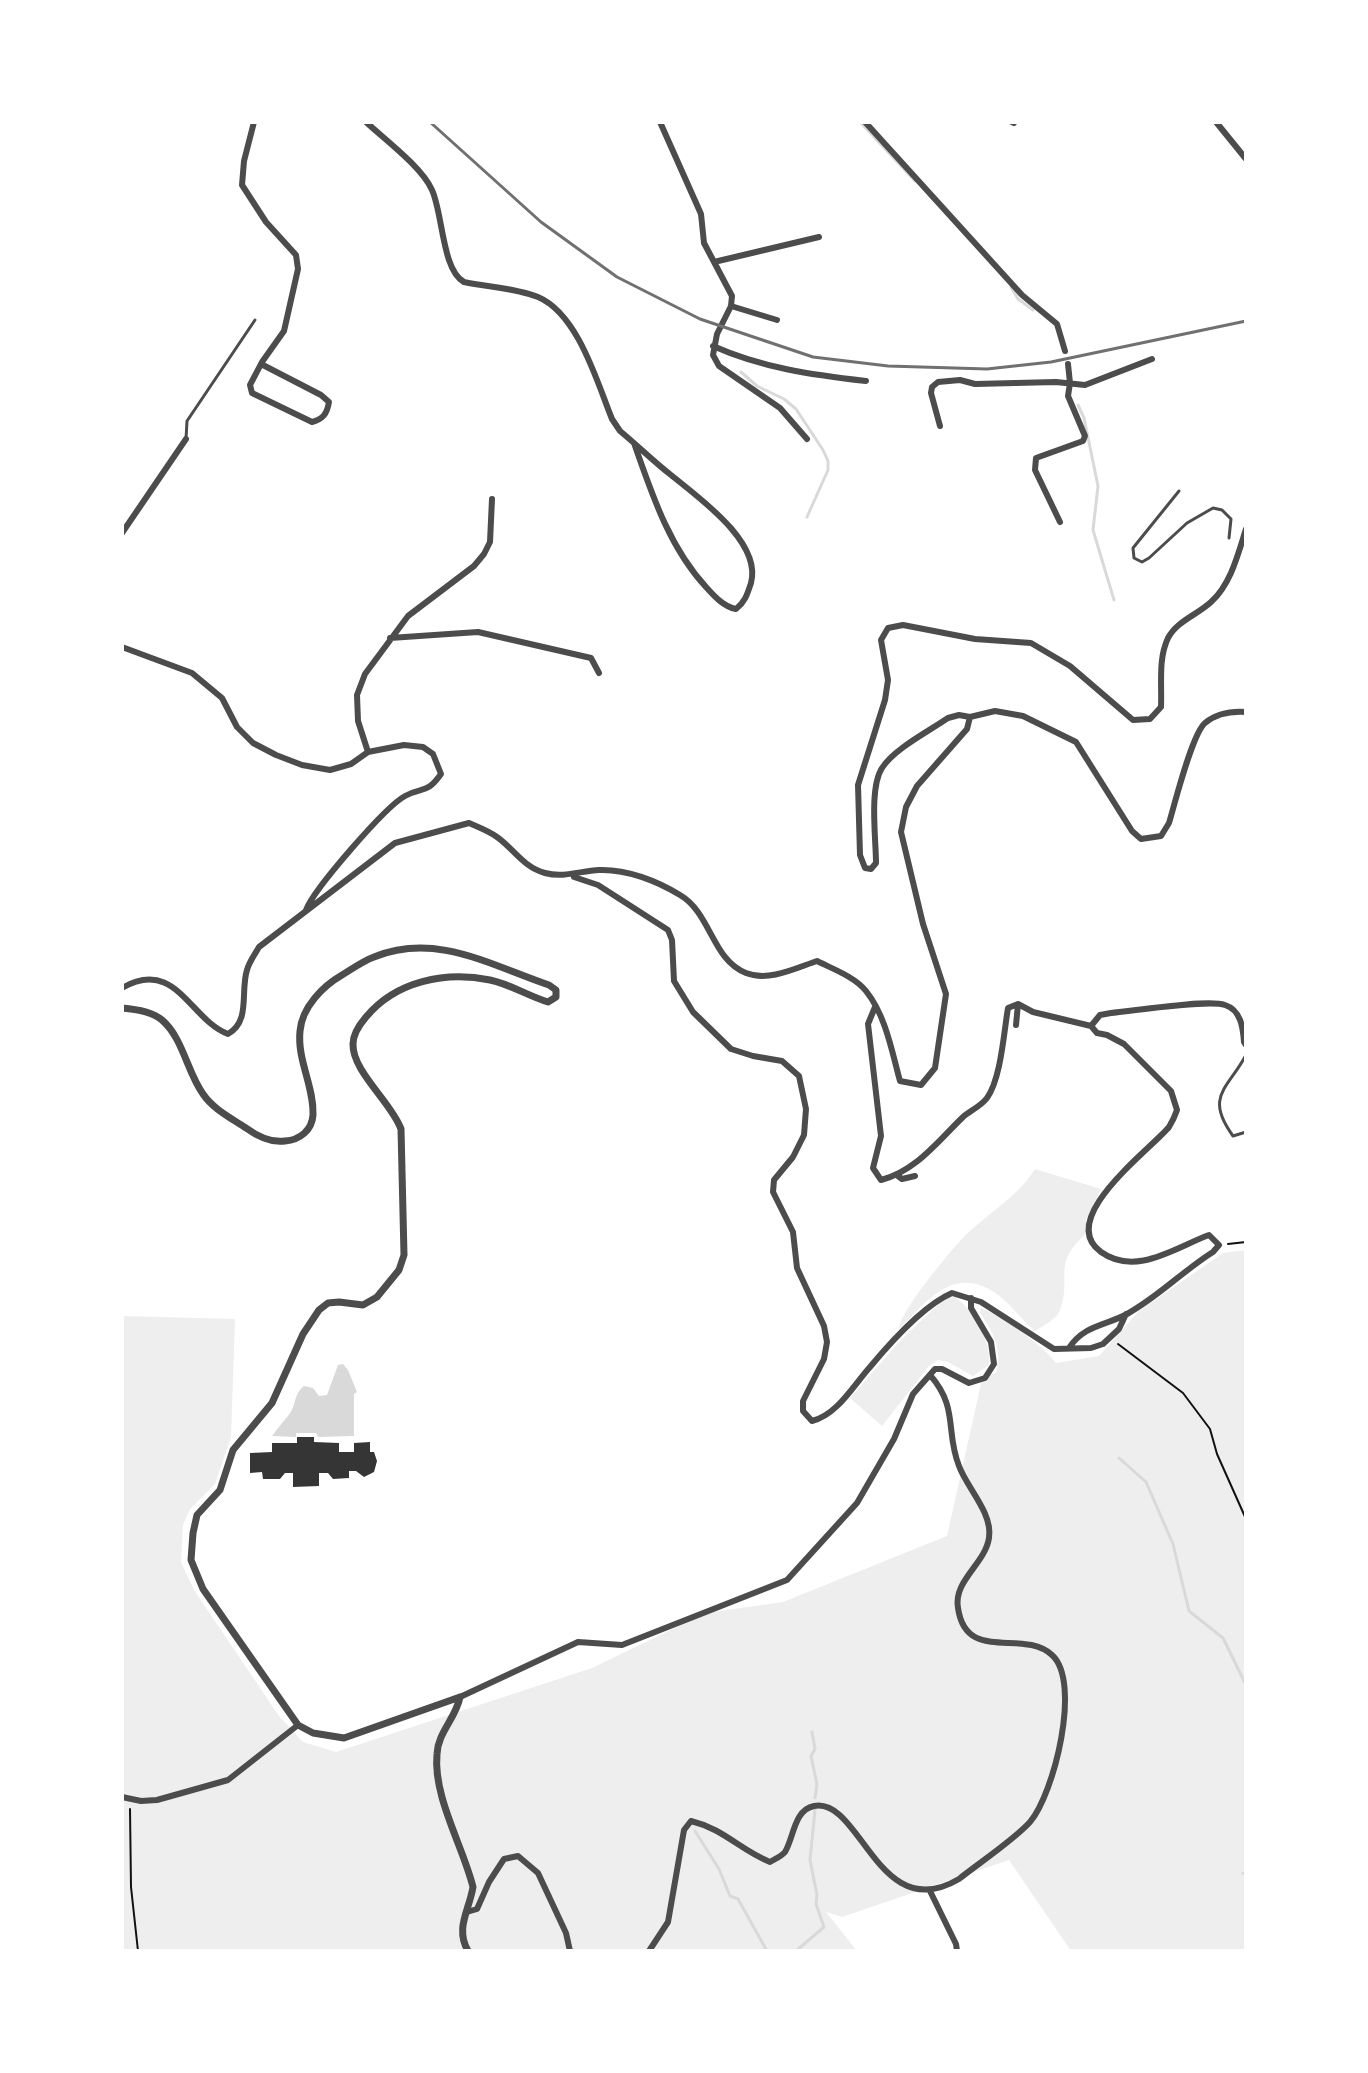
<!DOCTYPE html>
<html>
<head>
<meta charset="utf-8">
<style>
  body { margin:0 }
  #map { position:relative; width:1368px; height:2073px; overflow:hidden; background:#fff; font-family:Georgia,serif }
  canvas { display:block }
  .frame { position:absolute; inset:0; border:124px solid #fff; pointer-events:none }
</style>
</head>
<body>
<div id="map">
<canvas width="1368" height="2073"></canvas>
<div class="frame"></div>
</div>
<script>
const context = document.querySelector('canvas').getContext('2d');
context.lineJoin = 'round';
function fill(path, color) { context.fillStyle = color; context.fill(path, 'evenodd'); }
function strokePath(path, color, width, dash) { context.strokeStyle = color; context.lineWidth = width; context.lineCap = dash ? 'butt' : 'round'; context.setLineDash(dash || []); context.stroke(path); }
fill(new Path2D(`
  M1035,1169L1101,1189L1086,1220L1087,1233C1050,1265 1073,1276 1060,1310C1057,1319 1043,1326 1035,1331C1020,1319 1007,1298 989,1289C950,1268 924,1304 899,1329C899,1313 950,1251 963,1238C986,1214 1017,1198 1035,1169Z
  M1246,1250V1951H1071L1009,1860L842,1917L826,1912L857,1951H122V1316L235,1319L231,1437L215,1484L190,1509L183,1525L181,1562L194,1590L279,1716L303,1742L336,1752L592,1668L706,1613L783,1602L947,1536L983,1375L996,1373C1002,1347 994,1334 980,1313L981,1308C1001,1316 1044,1346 1056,1363L1099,1356L1139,1311L1223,1253Z
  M955,1297C974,1310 992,1342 989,1365L973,1376L948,1362L938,1360L929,1366L882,1426L850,1398L899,1342L945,1298Z`), '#eee');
fill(new Path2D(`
  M343,1364L348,1370L357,1392L354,1394V1436L318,1437L316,1433H296V1437L272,1436C278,1428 282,1423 288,1416C297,1406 293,1394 304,1386L313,1388L319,1396L327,1395L338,1365Z`), '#d9d9d9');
strokePath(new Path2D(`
  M861,123L915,181
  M1011,287L1018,299L1033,310
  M741,372L757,386L784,399L796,409L823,450L828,461V470L807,517
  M1078,405L1084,418L1098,486L1093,530L1114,600
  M1119,1458L1146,1482L1173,1544L1189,1611L1223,1638L1246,1685
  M812,1732L815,1749L811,1756L817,1784L815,1798
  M695,1831L719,1869L730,1896L738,1899L767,1951
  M1243,1873L1246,1875
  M796,1951L824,1927L816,1904L817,1895L810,1860L815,1810`), '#d9d9d9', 3);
fill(new Path2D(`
  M297,1437H314V1442L339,1443V1452H354V1443L370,1442V1452H374L377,1461L374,1472L364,1477L356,1471H349V1478L333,1479L328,1473H319V1486L293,1487V1473H285L280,1479H263L262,1472L250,1473V1453L272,1452V1443H297Z`), '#353535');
strokePath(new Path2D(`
  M1228,1244L1246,1242
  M1118,1344L1183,1393L1210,1429L1217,1454L1246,1519
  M130,1809L131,1887L138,1951`), '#111', 2);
strokePath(new Path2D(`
  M186,439L187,421L255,320
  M1179,491L1133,548L1134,558L1142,562L1149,558L1187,523L1213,508L1222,510L1231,519L1229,538
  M1246,1055C1228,1089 1204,1096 1233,1136L1246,1132`), '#4c4c4c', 3);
strokePath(new Path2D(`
  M254,122L244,161L242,185L266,222L296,255L298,269L284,331L262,362L261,364L250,385L252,393L312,422C323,419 327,414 329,402L321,395L261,364
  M366,122C384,139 422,167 432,190C443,214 442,270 464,282C488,287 516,288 538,297C578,314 597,382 612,419L620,431C637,445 653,461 671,475C699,498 762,542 751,583C747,595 745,602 736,609C724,607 714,596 706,587C669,547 652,494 634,443
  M660,122L701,214L704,243L732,296L731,306L717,334L713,355L719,366L780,408L807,439
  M865,122L1022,295L1057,324L1065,351
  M1012,122L1014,123
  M1216,122L1246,159
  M714,262L819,237
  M731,306L777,320
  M713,346C762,368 813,375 866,381
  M940,426L931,393L932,387L938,382L960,380L975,384L1056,382L1085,385L1152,359
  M1060,522L1035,470L1036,458L1083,441L1085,436L1068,396L1070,383L1068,364
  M122,533L186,439
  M390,638L478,632L591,658L599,673
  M122,647L192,673L222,698L237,727L253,743L276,755L302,765L330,770L351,764L368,752L404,745L423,747L433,754L441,774C426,795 423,786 405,796C385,807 314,889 306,910
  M970,717L995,711L1023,716L1076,742L1132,831L1141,839L1161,836L1169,823C1175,803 1192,734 1205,723C1217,713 1231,711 1246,712
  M368,752L358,721L357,695L365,674L408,616L474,566L484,554L490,542L492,499
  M574,877L598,885L668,930L672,940L674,981L693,1012L731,1049L753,1056L782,1061L799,1076L806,1109L804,1135L793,1157L774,1180L773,1192L793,1232L797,1268L824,1326L827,1342L824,1359L803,1401V1411L812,1421C837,1415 853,1386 870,1367C890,1343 924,1305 952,1293L981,1302L1054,1349L1091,1348L1103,1344L1119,1329L1126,1314
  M122,988C176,957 190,1020 228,1034C251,1021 240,992 247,970C249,962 255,954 259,947L395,843L469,823C478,827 489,831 497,837C514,849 523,867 545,873C564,878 580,871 599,870C627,869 657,881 680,895C711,913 712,960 746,973C769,982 796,968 817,961C833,969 855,977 866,991C886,1016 892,1052 900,1081L921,1085L935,1068L946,994L923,924L901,832L906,807L917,786L967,729L970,717L959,715L948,718C929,731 894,749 882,768C869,788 876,839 876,863L871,869L865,868L860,855L858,785L885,700L888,680L881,640L888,628L903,625L975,639L1031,643L1070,666L1133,720L1150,719L1161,707C1162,684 1158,659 1168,638C1177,621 1197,615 1211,602C1231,584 1238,554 1246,529
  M875,1007L868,1024L881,1136L873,1168L881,1180C916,1171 938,1141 963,1117C970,1111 981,1106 987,1098C1001,1079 1004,1031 1008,1008L1018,1004L1033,1012L1091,1026L1097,1033L1107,1035L1124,1044L1171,1091L1177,1110C1175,1116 1172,1122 1169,1127C1150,1150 1055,1219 1101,1252C1136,1277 1176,1247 1209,1235L1219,1245L1213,1252C1184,1270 1158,1297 1127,1314C1105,1326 1084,1325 1069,1348
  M1016,1025L1018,1004
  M1091,1026L1100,1015L1111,1013C1133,1011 1208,999 1225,1005C1241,1010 1243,1028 1244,1042L1246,1045
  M898,1176L902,1179L915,1176
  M460,1697L578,1642L622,1645L787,1580L857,1503L894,1439L913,1394L935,1369H942L969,1383L985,1378L994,1364L991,1342L971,1308V1298
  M122,1797L141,1801L157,1800L228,1780L298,1725
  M930,1891L956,1944L957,1951
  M467,1912L477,1909L489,1882L504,1859L518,1856L538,1873L566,1933L570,1951
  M649,1951L668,1922L684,1830L691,1821C724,1829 740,1850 770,1862C775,1859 782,1856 785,1852C794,1837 794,1810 814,1806C861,1797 878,1927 959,1879C979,1863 1015,1839 1030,1822C1054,1794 1082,1682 1052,1655C1023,1628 966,1664 958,1608C953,1581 985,1564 989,1538C993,1513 967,1488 959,1466C945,1431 959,1408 930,1375`), '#4c4c4c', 6);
strokePath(new Path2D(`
  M122,1008C135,1009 151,1011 162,1020C183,1038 187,1072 203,1094C213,1109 231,1118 246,1128C257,1136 271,1143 285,1141C300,1140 312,1130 313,1115C314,1086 297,1060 300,1031C302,1007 323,986 342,975C352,969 363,961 374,957C436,932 490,965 549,985L556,990V997L548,1002C528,996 510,984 490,980C445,971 396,981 366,1017C360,1024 353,1034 353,1044C352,1071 392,1103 401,1129L404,1255L399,1270L377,1297L363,1305L339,1302L328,1303L319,1310L303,1334L272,1403L233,1450L220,1490L197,1515L193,1533L191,1560L203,1589L298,1725L313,1733L344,1738L460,1697
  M460,1697C456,1718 438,1732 437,1754C433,1797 463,1846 473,1887C469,1911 455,1928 468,1951`), '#4c4c4c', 7);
strokePath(new Path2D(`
  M430,122L541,222L617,277L700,319L813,357L888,366L987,369L1051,362L1246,321`), '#707070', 3);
</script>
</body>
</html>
